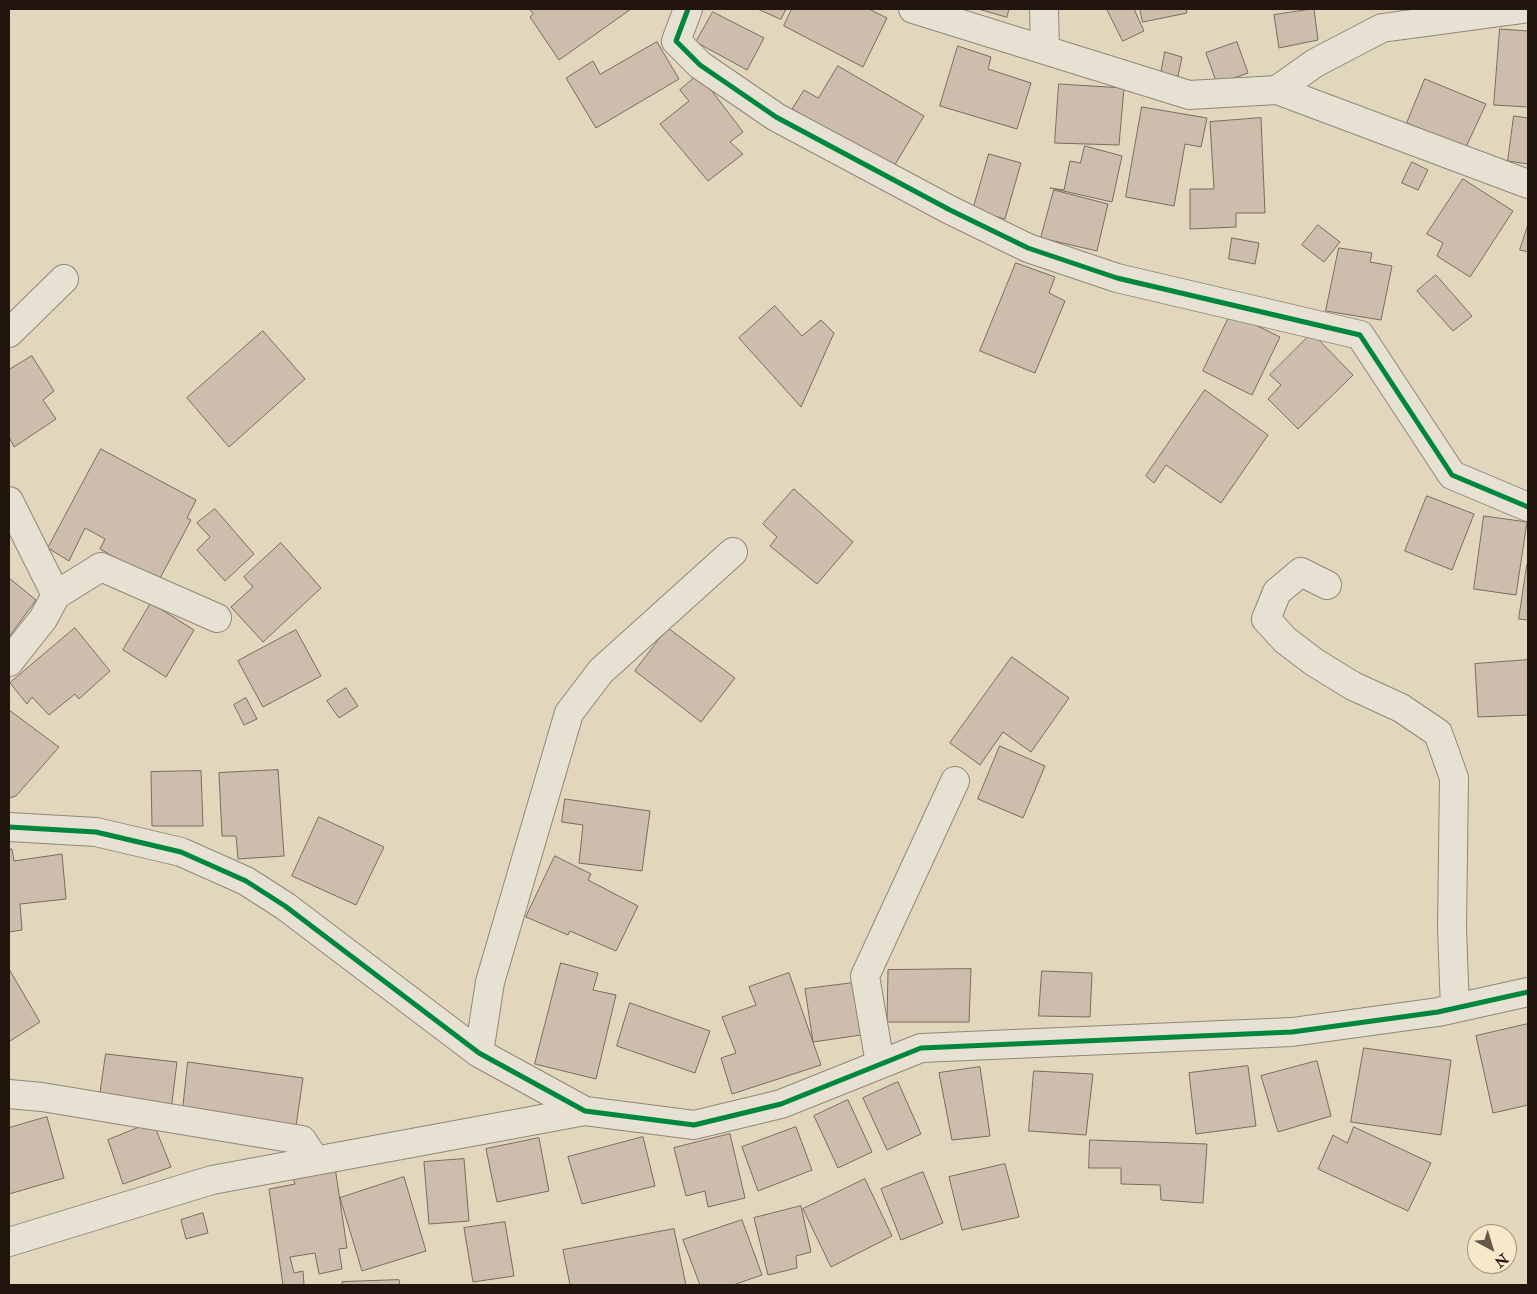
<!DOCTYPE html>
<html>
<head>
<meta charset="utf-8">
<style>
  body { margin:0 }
  #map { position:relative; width:1537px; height:1294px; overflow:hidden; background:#e2d6bc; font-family:"IM FELL Double Pica",serif }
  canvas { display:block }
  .frame { position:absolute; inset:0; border:10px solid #22150d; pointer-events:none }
  .north { position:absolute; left:1467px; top:1224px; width:50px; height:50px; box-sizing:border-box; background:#f7e8c9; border:1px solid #a2947e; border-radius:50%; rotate:141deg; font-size:14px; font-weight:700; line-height:20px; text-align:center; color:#22150d }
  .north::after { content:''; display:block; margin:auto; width:18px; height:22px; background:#65594a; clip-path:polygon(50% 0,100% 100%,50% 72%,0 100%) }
</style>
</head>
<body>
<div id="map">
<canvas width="1537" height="1294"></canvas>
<div class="frame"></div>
<div class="north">N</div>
</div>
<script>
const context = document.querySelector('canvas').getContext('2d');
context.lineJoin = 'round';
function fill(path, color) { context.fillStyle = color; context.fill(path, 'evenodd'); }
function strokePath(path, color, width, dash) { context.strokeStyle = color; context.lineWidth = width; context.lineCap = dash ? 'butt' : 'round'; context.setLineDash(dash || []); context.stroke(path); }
const building = new Path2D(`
  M529,9H631L559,60L530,17L533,14Z
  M758,9H786L781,19Z
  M792,9H869L887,18L863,67L784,26Z
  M979,9H1009L1007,17Z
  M1107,9H1134L1144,31L1123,41Z
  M1140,9H1186L1187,13L1143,22Z
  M1314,9L1318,40L1279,48L1274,15Z
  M713,12L764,38L747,70L696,42Z
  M1500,29L1528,31V107L1494,105Z
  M657,42L679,79L596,128L566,78L593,61L600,74Z
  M1237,42L1248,73L1217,84L1206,53Z
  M958,46L991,57L988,69L1031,83L1017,129L940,106Z
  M1165,52L1182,57L1178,76L1161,74Z
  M838,66L924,116L893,168L792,109L804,90L818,98Z
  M699,74L743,132L730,142L743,154L708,181L660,124L689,101L680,90Z
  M1425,79L1486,104L1466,147L1407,123Z
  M1059,84L1124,88L1119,145L1055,143Z
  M1142,107L1207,118L1201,147L1185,144L1174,206L1126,197Z
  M1514,116L1528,118V164L1508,161Z
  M1261,118L1265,213H1236V227L1190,229V189H1214L1210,122Z
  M1085,146L1122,156L1112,202L1050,188L1064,190L1070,161L1080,163Z
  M989,154L1021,163L1005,219L973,210Z
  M1412,162L1428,170L1418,190L1402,183Z
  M1463,179L1513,211L1470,277L1437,256L1443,243L1427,234Z
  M1054,190L1108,204L1097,251L1041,238Z
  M1318,225L1340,242L1324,262L1302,245Z
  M1528,225V252L1520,250Z
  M1232,238L1259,243L1255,264L1229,259Z
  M1339,248L1372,253L1370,262L1392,266L1381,320L1326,311Z
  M1016,263L1055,277L1049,293L1065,301L1035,373L980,351Z
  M1436,275L1472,316L1453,331L1417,291Z
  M775,306L802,336L821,320L834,333L801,407L739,338Z
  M1231,313L1280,337L1252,395L1203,371Z
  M263,331L305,379L229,447L187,398Z
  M1312,333L1353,375L1298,429L1268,399L1281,385L1270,375Z
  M32,356L54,391L43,400L56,419L14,447L9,437V370Z
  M1205,390L1268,435L1221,503L1166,465L1154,483L1146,476Z
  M101,449L196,500L187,518L191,520L158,582L100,549L105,539L85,528L69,561L48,548Z
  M794,489L853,542L817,584L770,546L777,537L763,524Z
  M1427,496L1474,514L1452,570L1405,551Z
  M215,509L254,554L225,581L197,550L210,537L197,523Z
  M1484,516L1527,522L1516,595L1474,589Z
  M281,543L321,588L263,642L231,607L253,587L244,577Z
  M1527,565L1528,566V620L1519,619Z
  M9,578L36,600L9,637Z
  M151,603L194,630L166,677L123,650Z
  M75,628L110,671L79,699L75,694L49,715L32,697L27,704L10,683Z
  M668,628L735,678L701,722L635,671Z
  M296,630L321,676L263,707L238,661Z
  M1012,657L1069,698L1031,752L1003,732L980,765L950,743Z
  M1528,660V715L1478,717L1475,664Z
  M346,688L358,706L339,718L327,701Z
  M246,698L257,719L244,725L234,705Z
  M9,710L59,747L16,796L9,798Z
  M1000,746L1045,766L1023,818L978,799Z
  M278,770L284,856L238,859L236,836H222L219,773Z
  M201,771L203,826H152L151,772Z
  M565,799L650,811L642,871L579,863L583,825L562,822Z
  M319,817L384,847L356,905L292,876Z
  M9,849H12L14,861L62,854L66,899L20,904L22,930L9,932Z
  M555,856L591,874L588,880L638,906L616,951L570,931L568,935L526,917Z
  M561,963L598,973L593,990L616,995L596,1079L535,1064Z
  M9,969L40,1022L10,1041L9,1039Z
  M971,969L969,1022H887L888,970Z
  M1042,971L1092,973L1090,1017L1039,1016Z
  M789,973L821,1065L732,1094L721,1058L736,1053L722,1017L756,1005L749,987Z
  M853,983L861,1035L813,1042L805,989Z
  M630,1003L710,1031L695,1073L617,1046Z
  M1528,1024V1105L1493,1113L1476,1036Z
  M1364,1048L1451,1060L1441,1135L1351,1122Z
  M106,1054L177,1062L171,1110L99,1102Z
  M1317,1061L1331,1116L1278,1132L1261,1076Z
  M188,1062L303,1078L296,1126L183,1109Z
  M1248,1066L1256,1126L1196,1134L1189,1073Z
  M980,1067L990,1136L952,1140L939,1073Z
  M1034,1071L1093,1074L1086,1135L1029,1131Z
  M898,1082L921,1134L887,1150L863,1098Z
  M848,1100L872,1152L838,1168L814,1116Z
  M47,1117L64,1178L9,1194V1128Z
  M153,1122L171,1167L123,1184L108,1140Z
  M796,1127L812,1170L758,1191L742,1147Z
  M1354,1127L1431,1163L1408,1211L1318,1169L1333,1135L1347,1143Z
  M730,1134L745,1198L708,1207L705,1191L686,1196L674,1148Z
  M643,1137L655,1186L582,1204L568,1157Z
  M539,1138L549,1191L497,1202L486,1149Z
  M1090,1140L1207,1144L1203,1203L1161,1200L1160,1185L1121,1184V1168H1089Z
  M464,1159L469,1221L429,1224L424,1162Z
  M1005,1164L1019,1217L962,1230L949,1177Z
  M335,1167L347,1248L339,1249L342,1269L319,1274L315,1253L290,1257L294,1273L303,1271L304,1285H283L269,1189L295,1184L292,1175Z
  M923,1172L943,1223L901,1240L881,1189Z
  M404,1177L426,1251L362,1271L340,1198Z
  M865,1179L892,1236L831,1267L803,1209Z
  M801,1206L811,1252L796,1256L797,1268L768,1275L754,1218Z
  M203,1213L208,1233L186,1239L181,1220Z
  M742,1220L762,1275L733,1285H700L683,1240Z
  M505,1222L514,1276L473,1282L464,1228Z
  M674,1229L686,1285H570L563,1250Z
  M399,1280L400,1285H342V1282Z`);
fill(building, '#cebdac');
strokePath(building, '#756d60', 1);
const minor = new Path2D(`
  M688,9L676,41L700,65L776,117L950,210L1028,248L1117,278L1360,335L1452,475L1528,507
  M913,9L1189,95L1277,90L1528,184
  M1044,9L1045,50
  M1277,90L1315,63L1382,28L1523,9
  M9,333L64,279
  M9,501L56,595
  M1327,585L1301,572L1277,592L1266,619L1285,640L1314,662L1353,686L1401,708L1438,733L1454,778L1452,929L1455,1008
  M9,662L43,619L56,595L101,567L217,618
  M9,827L96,832L181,852L246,881L285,906L479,1053L585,1111L694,1125L781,1104L921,1048L1292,1032L1438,1012L1528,992
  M479,1053L490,982L569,713L601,671L733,552
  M880,1064L865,976L955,781
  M9,1094L42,1097L302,1140L315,1160
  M9,1242L212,1180L585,1111`);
strokePath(minor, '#8f8778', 30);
strokePath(minor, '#e7e1d4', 28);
strokePath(new Path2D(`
  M688,9L676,41L700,65L776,117L950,210L1028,248L1117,278L1360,335L1452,475L1528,507
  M9,827L96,832L181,852L246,881L285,906L479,1053L585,1111L694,1125L781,1104L921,1048L1292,1032L1438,1012L1528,992`), '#00873e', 5);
</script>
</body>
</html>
